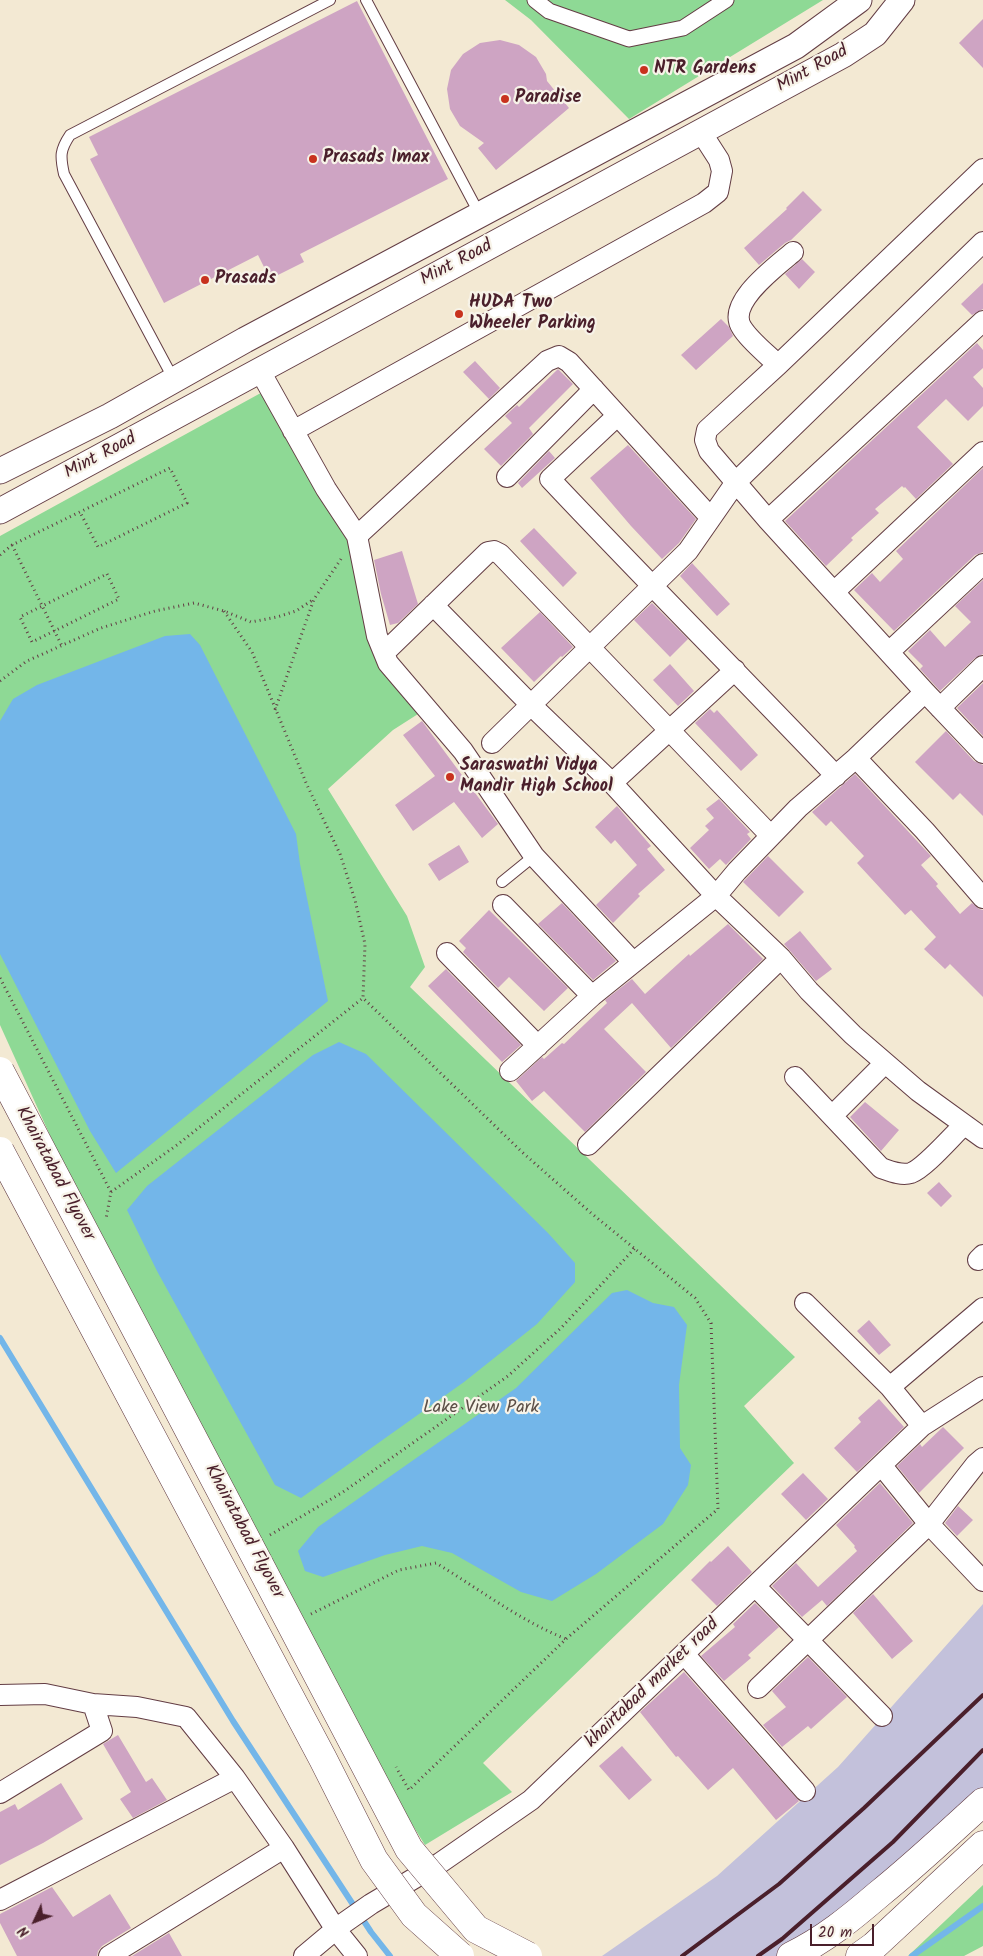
<!DOCTYPE html>
<html>
<head>
<meta charset="utf-8">
<style>
  body { margin:0 }
  #map { position:relative; width:983px; height:1956px; overflow:hidden; background:#f3e9d3; font-family:Kalam,sans-serif }
  canvas { display:block }
  .north { position:absolute; left:10px; top:1896px; width:50px; height:50px; -webkit-text-stroke:4px #f7f3e8; paint-order:stroke; rotate:227deg; font-size:14px; font-weight:700; line-height:20px; text-align:center; color:#4a1f2b }
  .north::after { content:''; display:block; margin:auto; width:18px; height:22px; background:#4a1f2b; clip-path:polygon(50% 0,100% 100%,50% 72%,0 100%) }
  .scale { position:absolute; left:810px; top:1924px; width:64px; height:22px; box-sizing:border-box; border:2px solid #4a1f2b; border-top:0; padding-left:6px; font-size:15px; line-height:18px; white-space:nowrap; color:#4a1f2b; -webkit-text-stroke:4px #f7f3e8; paint-order:stroke }
</style>
</head>
<body>
<div id="map">
<canvas width="983" height="1956"></canvas>
<div class="north">N</div>
<div class="scale">20 m</div>
</div>
<script>
const context = document.querySelector('canvas').getContext('2d');
context.lineJoin = 'round';
function fill(path, color) { context.fillStyle = color; context.fill(path, 'evenodd'); }
function strokePath(path, color, width, dash) { context.strokeStyle = color; context.lineWidth = width; context.lineCap = dash ? 'butt' : 'round'; context.setLineDash(dash || []); context.stroke(path); }
function write(font, color, halo, rows, align = 'center') {
  context.font = font + ' Kalam,sans-serif'; context.lineWidth = 4.5; context.setLineDash([]); context.textBaseline = 'middle'; context.strokeStyle = halo; context.fillStyle = color; for (const [text, x, y, turn = 0] of rows) {
    context.save(); context.translate(x, y); context.rotate((+turn || 0) * Math.PI / 180); context.textAlign = isNaN(turn) ? turn : align; if (halo) context.strokeText(text, 0, 0); context.fillText(text, 0, 0); context.restore();
  }
}
fill(new Path2D(`
  M983,1604V1792L803,1956H602L717,1876L838,1767Z`), '#c3c1db');
fill(new Path2D(`
  M505,0H823L629,119L531,20Z
  M279,383L357,536L383,648L429,707L393,730L328,789L407,916L425,967L410,987L795,1357L744,1406L794,1463L483,1763L512,1792L425,1845L388,1786L58,1153L0,1025V536Z
  M983,1885V1946L964,1956H908Z`), '#8ed995');
fill(new Path2D(`
  M190,634L200,645L296,834L300,864L328,1001L116,1173L90,1131L0,954V721L13,699L37,685L165,636Z
  M339,1042L366,1054L548,1233L575,1263V1282L537,1324L464,1382L301,1498L275,1485L157,1271L127,1210L147,1186L313,1055Z
  M627,1290L653,1303L674,1307L687,1325L679,1385L680,1448L691,1465L688,1485L663,1524L596,1574L552,1601L521,1592L452,1553L422,1546L385,1555L323,1577L305,1571L298,1551L318,1527L516,1388L612,1293Z`), '#73b6e9');
strokePath(new Path2D(`
  M0,1338L233,1721L371,1932L390,1956
  M912,1956L983,1906`), '#73b6e9', 6);
fill(new Path2D(`
  M357,1L448,179L300,254L304,262L270,279L258,255L164,303L90,159L98,155L89,137Z
  M983,19V68L959,43Z
  M500,40L519,45L536,57L546,74L547,81L569,108L496,170L478,148L484,143L460,126L450,109L447,89L451,70L463,54L480,43Z
  M803,191L822,210L791,240L785,243L759,265L744,248L787,209L786,208Z
  M802,259L815,272L799,289L785,274Z
  M983,283V309L972,315L961,304Z
  M721,319L729,327L733,336L696,370L681,355Z
  M977,343L983,350V368L973,377L983,388V406L968,421L946,399L917,427L953,464L916,499L905,487L904,488L902,486L875,509L879,513L851,538L853,540L826,566L785,521Z
  M475,361L500,388L489,399L463,372Z
  M558,369L573,384L529,428L533,434L501,466L484,449L512,423L505,416L517,405L519,407Z
  M628,445L696,519L679,543L662,559L631,526L590,478Z
  M549,451L555,458L522,488L518,483Z
  M983,468V552L975,555L894,631L854,590L872,573L880,582L903,559L896,551Z
  M534,528L577,573L563,587L520,541Z
  M402,551L418,604L398,623L390,625L381,594L374,560Z
  M692,563L730,604L717,616L680,576Z
  M983,580V654L975,658L940,691L920,669L923,666L908,651L930,630L945,647L971,622L955,606Z
  M652,603L688,639L670,657L634,620Z
  M540,612L573,647L562,657L561,656L534,682L501,648Z
  M670,664L694,691L678,706L653,680Z
  M983,683V736L957,708Z
  M710,709L714,713L717,710L758,755L741,771L695,723Z
  M422,721L498,824L482,838L454,802L413,831L395,805L435,776L403,735Z
  M946,731L974,761L983,765V816L960,793L953,800L915,762Z
  M855,774L931,856L921,865L938,884L936,886L960,914L972,903L979,909L983,910V997L950,964L945,969L924,949L936,937L911,910L905,915L857,863L864,856L831,821L826,826L812,812Z
  M719,799L750,832L747,834L751,839L726,865L720,859L709,869L690,848L709,830L705,826L714,818L706,809Z
  M617,806L651,846L647,849L665,870L638,894L640,896L613,923L596,905L637,865L615,840L611,844L595,827Z
  M459,845L469,862L439,881L428,864Z
  M768,856L804,892L779,917L743,882Z
  M562,903L616,961L593,980L538,924Z
  M489,910L568,988L544,1011L509,977L498,988L463,952L466,948L459,941Z
  M728,924L763,959L671,1048L632,1003L604,1029L646,1072L585,1132L544,1091L532,1101L516,1081L542,1057L544,1059L562,1043L564,1044L607,1003L605,1000L632,979L645,994L689,954L690,956Z
  M800,931L832,969L816,981L784,944Z
  M446,969L521,1045L502,1062L428,986Z
  M865,1102L899,1130L881,1151L850,1117Z
  M939,1182L952,1196L941,1207L927,1193Z
  M869,1320L891,1345L879,1355L857,1331Z
  M879,1399L904,1427L857,1472L834,1448L861,1422L858,1418Z
  M943,1427L964,1448L919,1493L897,1466L920,1444L922,1447Z
  M803,1473L828,1499L806,1520L781,1494Z
  M880,1483L913,1523L827,1606L822,1600L802,1617L772,1586L796,1563L818,1587L857,1551L854,1547L855,1546L836,1525Z
  M958,1506L973,1520L957,1536L945,1523Z
  M728,1546L752,1572L717,1606L691,1580L710,1561L711,1562Z
  M873,1594L913,1641L892,1659L853,1613Z
  M755,1603L779,1627L748,1655L751,1658L724,1681L701,1656L735,1627L733,1624Z
  M808,1657L847,1697L811,1729L808,1726L782,1747L763,1725L786,1707L772,1691Z
  M684,1672L799,1801L776,1820L733,1768L708,1790L678,1756L676,1757L640,1712Z
  M118,1735L146,1782L152,1778L167,1800L133,1818L120,1799L131,1792L103,1744Z
  M622,1746L652,1780L629,1800L599,1766Z
  M61,1783L83,1819L43,1843L0,1865V1812L15,1804L18,1810Z
  M52,1887L73,1917L110,1894L131,1928L102,1946L98,1951L97,1956H17L0,1923V1914Z
  M169,1933L182,1956H132Z`), '#cea4c3');
const service = new Path2D(`
  M366,0L480,215
  M174,380L64,174C60,156 60,150 70,135L330,0
  M502,882L534,856`);
const pedestrian = new Path2D(`
  M535,0L549,11L629,39L683,28L726,0`);
const minor = new Path2D(`
  M983,169L778,365L707,430L705,440L709,451L768,520L925,692L983,753
  M778,365C767,354 750,341 742,328C725,303 777,266 793,252
  M260,371L326,489L357,536L377,636L388,663L463,751L534,856L633,962
  M617,416L550,479C644,579 741,676 836,776
  M293,431L704,203L718,192L722,171L719,160L701,132
  M507,477L594,389
  M768,520L983,321
  M357,536L547,361L559,356L569,362L710,517
  M834,592L983,452
  M433,605L531,705L612,783L716,896L781,958L809,991L853,1035L918,1091L983,1138
  M889,652L983,564
  M384,653L488,552L494,551L500,554L771,836
  M940,708L983,666
  M492,743L688,551L736,482L983,242
  M856,758L925,831L983,898
  M612,783L735,670
  M503,905L592,996
  M447,953L538,1046
  M510,1071L592,996L716,896L737,871L798,808L856,758L925,692
  M795,1077L881,1168C890,1171 901,1176 911,1173C925,1168 952,1136 964,1125
  M832,1116L885,1063
  M588,1145L781,958
  M978,1260L983,1255
  M805,1303L890,1387L922,1426
  M890,1387L983,1308
  M882,1466L929,1524L983,1581
  M755,1586L882,1716
  M685,1655L805,1791
  M758,1688L929,1524L976,1464L983,1458
  M0,1695L45,1694L93,1704L137,1707L186,1717L235,1778
  M0,1793L102,1731L93,1704
  M0,1900L235,1778L284,1848
  M109,1956L284,1848L336,1930L357,1956
  M304,1956L341,1925L371,1904L440,1863L531,1800L922,1426L983,1387`);
const tertiary = new Path2D(`
  M0,471L110,416L245,340L796,46L859,0
  M0,511L843,55L875,34L902,0`);
const primary = new Path2D(`
  M791,1956C824,1940 851,1918 879,1894C915,1865 949,1833 983,1802
  M860,1956L874,1946L983,1845`);
strokePath(service, '#633d44', 12);
strokePath(pedestrian, '#633d44', 17);
strokePath(minor, '#633d44', 22);
strokePath(tertiary, '#633d44', 27);
strokePath(primary, '#633d44', 29);
strokePath(new Path2D(`
  M12,545L62,646
  M0,555L12,545L170,468L187,503L98,547L80,512
  M107,574L119,599L32,642L20,617Z
  M224,611L252,652L307,785L340,854L355,900L365,944L363,998L522,1152L591,1213L695,1298L711,1323L718,1509L566,1639L409,1790L396,1767
  M0,681L27,661L101,628L155,611L194,603L224,611L251,622L277,617L296,611L314,599
  M275,710L314,599L341,559
  M0,978L111,1192L106,1219
  M111,1192L177,1145L363,998
  M270,1535L343,1492L508,1376L562,1327L635,1248
  M311,1614L399,1570L436,1563C479,1589 519,1620 566,1639`), '#633d44', 3, [1, 4]);
strokePath(service, '#fff', 10);
strokePath(pedestrian, '#fff', 15);
strokePath(minor, '#fff', 20);
strokePath(tertiary, '#fff', 25);
strokePath(primary, '#fff', 28);
strokePath(new Path2D(`
  M682,1956L779,1884L864,1808L983,1695
  M758,1956L782,1939L893,1842L983,1750`), '#4a1f2b', 4);
const primaryBridge = new Path2D(`
  M0,1071L409,1849L476,1929L528,1956
  M0,1151L323,1759L374,1860L414,1915L460,1956`);
strokePath(primaryBridge, '#633d44', 29, []);
strokePath(primaryBridge, '#fff', 28);
for (const [x, y, r, color] of [
  [644,70,5,"#c8321e"],
  [505,99,5,"#c8321e"],
  [313,159,5,"#c8321e"],
  [205,280,5,"#c8321e"],
  [459,314,5,"#c8321e"],
  [450,777,5,"#c8321e"]
]) { const dot = new Path2D(); dot.arc(x, y, r, 0, 2 * Math.PI); context.fillStyle = color; context.fill(dot); strokePath(dot, '#f7f3e8', 2); }
write('bold 18px', '#4a1f2b', '#f7f3e8', [
  ["NTR Gardens",654,70],
  ["Paradise",515,99],
  ["Prasads Imax",323,159],
  ["Prasads",215,280],
  ["HUDA Two",469,304],
  ["Wheeler Parking",469,325],
  ["Saraswathi Vidya",460,767],
  ["Mandir High School",460,788]
], 'left');
write('18px', '#4a1f2b', '#f7f3e8', [
  ["Mint Road",813,70,-29],
  ["Mint Road",457,264,-28],
  ["Mint Road",101,457,-28],
  ["Khairatabad Flyover",54,1174,62],
  ["Khairatabad Flyover",243,1532,62],
  ["khairtabad market road",653,1684,-44]
]);
write('18px', '#5b4e46', '#f7f3e8', [
  ["Lake View Park",481,1409]
]);
</script>
</body>
</html>
